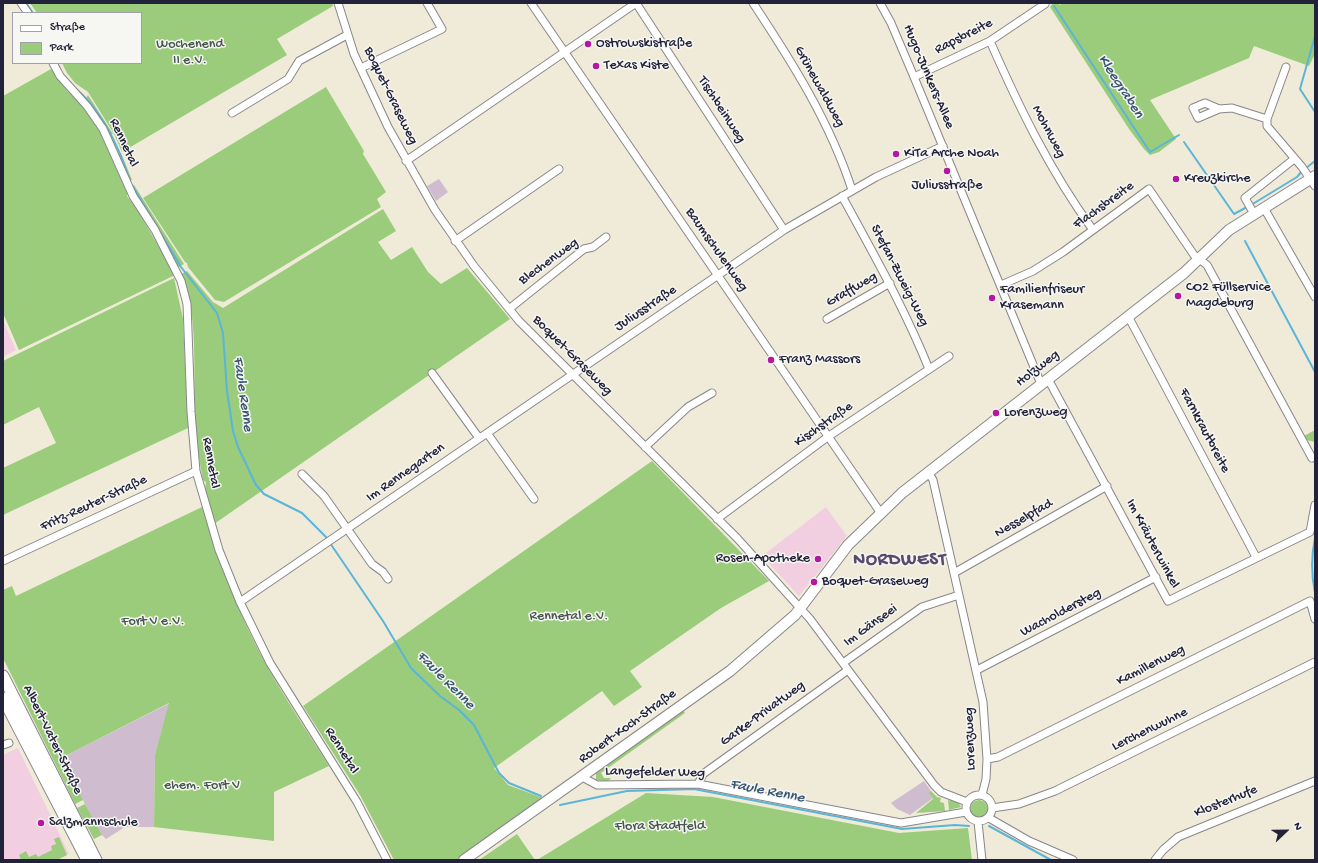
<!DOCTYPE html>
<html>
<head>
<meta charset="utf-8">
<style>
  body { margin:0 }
  #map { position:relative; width:1318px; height:863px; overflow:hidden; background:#f0ebd8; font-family:"Gochi Hand",sans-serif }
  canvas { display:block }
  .frame { position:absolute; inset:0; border:4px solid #22223b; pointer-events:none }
  .legend { position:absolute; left:12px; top:12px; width:130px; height:52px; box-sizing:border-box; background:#f6f6f2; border:1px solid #a1a1a9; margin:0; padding:5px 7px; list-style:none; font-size:12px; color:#22223b }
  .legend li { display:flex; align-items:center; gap:8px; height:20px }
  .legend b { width:20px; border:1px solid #a1a1a9 }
  .north { position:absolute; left:1266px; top:811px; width:40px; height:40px; -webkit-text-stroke:3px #f6f6f2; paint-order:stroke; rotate:68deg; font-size:11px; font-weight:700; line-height:16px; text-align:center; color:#22223b }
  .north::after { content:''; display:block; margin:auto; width:14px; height:18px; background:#22223b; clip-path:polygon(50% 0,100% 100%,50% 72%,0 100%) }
</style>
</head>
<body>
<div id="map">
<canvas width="1318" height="863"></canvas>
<div class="frame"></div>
<ul class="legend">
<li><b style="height:5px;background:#fff"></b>Straße</li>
<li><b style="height:11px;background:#9acc7b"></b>Park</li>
</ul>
<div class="north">N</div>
</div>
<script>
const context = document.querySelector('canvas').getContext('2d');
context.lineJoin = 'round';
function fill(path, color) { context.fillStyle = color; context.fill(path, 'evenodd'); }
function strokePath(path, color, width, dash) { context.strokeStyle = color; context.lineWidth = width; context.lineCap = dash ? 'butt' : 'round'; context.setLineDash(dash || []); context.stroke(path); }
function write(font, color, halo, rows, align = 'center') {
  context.font = font + ' "Gochi Hand",sans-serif'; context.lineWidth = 3; context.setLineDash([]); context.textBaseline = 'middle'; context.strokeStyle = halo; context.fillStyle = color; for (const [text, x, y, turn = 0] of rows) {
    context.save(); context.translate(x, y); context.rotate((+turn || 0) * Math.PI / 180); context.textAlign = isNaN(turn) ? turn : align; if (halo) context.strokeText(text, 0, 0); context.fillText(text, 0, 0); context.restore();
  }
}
fill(new Path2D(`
  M3,320L16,350L3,357Z
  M826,507L847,536L799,596L762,556Z
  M18,748L69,854L57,860H3V755Z`), '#f2cfe0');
fill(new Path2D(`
  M439,179L448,192L436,201L427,186Z
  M170,703L155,755L154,827H125L106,839L100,833L61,758Z
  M924,781L931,791L932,799L910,815L897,809L891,803Z`), '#cfbdcf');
fill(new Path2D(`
  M30,3H332L333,6L277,39L287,55L122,152L114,134L88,92L75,83L67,73L62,63H141V13H37Z
  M1053,3H1058L1060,5L1062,3H1315V54L1309,66L1254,46L1249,58L1150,100L1176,139L1159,152L1150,155L1144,149L1129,129L1050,7Z
  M51,69L67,91L77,99L95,121L104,138L128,193L127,196L131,201L133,202L174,273L173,276L19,350L3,313V96Z
  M326,87L364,151L363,154L386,192L377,199L381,207L224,302L215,300L188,267L187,263L185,262L143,198Z
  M88,95L113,134L109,136L85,100Z
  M121,153L132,180L129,181L118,154Z
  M134,185L184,264L177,268L130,186Z
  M383,209L396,231L378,242L391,260L412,247L428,272L441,284L467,268L510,319L214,524L205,490L206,482L203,480C199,460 196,440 195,420C193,380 199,308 181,274L187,271L213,302L223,308Z
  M174,278L183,319L188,428L3,515V468L56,443L39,407L3,425V361Z
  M1315,430V442L1306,440L1304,436Z
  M652,461L769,581L721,608L630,671L642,687L614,706L602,691L494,768L508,785L543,798L456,860H394L360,795L303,706Z
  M202,507C219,563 240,618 269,670C288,703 309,734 329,766L274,792V841L154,827L155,755L169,703L61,758L83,800L75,804L3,658V590L12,586L16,596Z
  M683,710L685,713L601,773L604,778H611L608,782L596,780V773Z
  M931,791L937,797L941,798L940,802L944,803L945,811L916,813L933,799L929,793Z
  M646,793L713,797L899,833L968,828L972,860H537Z
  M948,800L958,802L961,807L949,810Z
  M970 809a9 9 0 1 1 18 0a9 9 0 1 1-18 0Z
  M85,804L102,835L94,839L77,808Z
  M517,834L535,860H479Z
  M59,837L67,855L57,860H21L19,855L26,851L29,857L36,854L38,857L52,850L51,846L56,844L54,839Z`), '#9acc7b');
strokePath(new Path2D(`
  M26,3L33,13
  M1054,6L1150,152L1179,135
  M1315,36L1300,89L1315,112
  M57,63L60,69
  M74,87C102,110 119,147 130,181
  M1184,142L1234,214L1247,207
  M1306,168L1315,161
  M132,185L181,267L217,313L223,333L227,391L233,431L238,447L256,485L264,494L302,513L328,539
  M1251,205L1297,177L1302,171
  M1245,241L1315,372
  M1315,538C1311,557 1311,574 1315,593
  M330,543L383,621L411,668L440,696L459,710L474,725L499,773L509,783L541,796
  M560,805L627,791L694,789L902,829L955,825L969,826
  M989,826L1051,860`), '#5ab5d8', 2);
const street = new Path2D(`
  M21,3L28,13
  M338,3L354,54L388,127L435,210L474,266L519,321L737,538L810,619L934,785L941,792L967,802
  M531,3L880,512
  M636,3L784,230
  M753,3C792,62 830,122 852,190
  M880,3L891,23L914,77L1041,384
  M990,41C1019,107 1050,171 1093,230
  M53,63L60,76L87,106L103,129L133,196L155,230L181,281L187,304L191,412L196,471L219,550L240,602L270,663L357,802L387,860
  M1286,67L1267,119V126L1302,167L1315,186
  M361,68L442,29L427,3
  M914,77L990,41L1045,4
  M1219,109L1198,118L1193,108L1205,103L1219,109L1232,108L1267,119
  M232,113L288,79L299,61L347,35
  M406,161L636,3
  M842,196C873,253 905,309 929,369
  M1264,208L1315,297
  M1254,214L1245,198L1294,159
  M455,241L559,169
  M1001,285L1033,271L1063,252L1149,189L1194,255L1207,265L1312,458
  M509,309L584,249L593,247L606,237
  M1128,316L1256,557
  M827,319L890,283
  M432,373L479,438
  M1048,379L1168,601L1310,532L1315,505
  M487,433L534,499
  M645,447L688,407L712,393
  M928,472L933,480L983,702L987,759L986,779L982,795
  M302,474L324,496L372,564L383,572L388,579
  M717,519L829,436L949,356
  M3,561L196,471
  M954,573L1107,486
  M240,602L784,230L876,177L943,146
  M843,663L922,607L959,595
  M977,670L1156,577
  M3,745L9,743
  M987,759L998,757L1310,601L1315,619
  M582,777L597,785L698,784L901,823L966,812
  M698,784L703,774L848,670
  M966 808a13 13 0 1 1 26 0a13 13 0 1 1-26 0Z
  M992,808L1019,804L1055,791L1315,662
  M989,818L1029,841L1073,860
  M978,822L982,860
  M1155,860L1163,850L1178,837L1315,781`);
const secondary = new Path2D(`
  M464,860L730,671L795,615L848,545L902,493L1184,273L1229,230L1315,176`);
const primary = new Path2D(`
  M3,676L96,860
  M3,698L87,860`);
strokePath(street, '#89868a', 9);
strokePath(secondary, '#89868a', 12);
strokePath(primary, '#89868a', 13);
strokePath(street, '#fff', 7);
strokePath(secondary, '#fff', 10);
strokePath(primary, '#fff', 11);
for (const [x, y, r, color] of [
  [588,44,4,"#b5179e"],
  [596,66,4,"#b5179e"],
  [896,154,4,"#b5179e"],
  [947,171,4,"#b5179e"],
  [1176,179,4,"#b5179e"],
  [1178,296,4,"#b5179e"],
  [992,298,4,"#b5179e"],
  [771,360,4,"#b5179e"],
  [996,413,4,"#b5179e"],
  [818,559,4,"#b5179e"],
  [814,582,4,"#b5179e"],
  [41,823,4,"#b5179e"]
]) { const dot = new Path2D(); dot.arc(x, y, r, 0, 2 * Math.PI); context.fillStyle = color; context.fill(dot); strokePath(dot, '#f6f6f2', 1.5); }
write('14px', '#22223b', '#f6f6f2', [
  ["Rapsbreite",964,37,-27],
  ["Hugo-Junkers-Allee",928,77,67],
  ["Grünewaldweg",819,87,61],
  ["Boquet-Graseweg",390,96,64],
  ["Tischbeinweg",721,110,57],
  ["Mohnweg",1048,132,62],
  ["Rennetal",123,143,65],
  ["Flachsbreite",1104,206,-36],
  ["Baumschulenweg",716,250,55],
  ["Blechenweg",549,262,-36],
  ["Stefan-Zweig-Weg",899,276,63],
  ["Graffweg",852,290,-30],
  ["Juliusstraße",646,309,-34],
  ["Boquet-Graseweg",572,356,45],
  ["Holzweg",1038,369,-38],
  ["Kischstraße",824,425,-35],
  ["Farnkrautbreite",1204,431,62],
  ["Rennetal",210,463,80],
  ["Im Rennegarten",406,473,-35],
  ["Fritz-Reuter-Straße",94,504,-25],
  ["Nesselpfad",1024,519,-30],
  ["Im Kräuterwinkel",1152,544,62],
  ["Wacholdersteg",1061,613,-28],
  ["Im Gänseei",871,626,-36],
  ["Kamillenweg",1151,666,-27],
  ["Garke-Privatweg",763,714,-36],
  ["Robert-Koch-Straße",628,727,-36],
  ["Lerchenwuhne",1150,730,-26],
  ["Lorenzweg",971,739,-92],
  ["Albert-Vater-Straße",52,740,64],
  ["Rennetal",341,751,58],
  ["Langefelder Weg",655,773,1],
  ["Klosterhufe",1226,802,-22]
]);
write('14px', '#22223b', '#f6f6f2', [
  ["Ostrowskistraße",596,44],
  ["Texas Kiste",604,66],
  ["KiTa Arche Noah",904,154],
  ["Kreuzkirche",1184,179],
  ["Juliusstraße",947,186,"center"],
  ["CO2 Füllservice",1186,288],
  ["Magdeburg",1186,304],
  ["Familienfriseur",1000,290],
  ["Krasemann",1000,306],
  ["Franz Massors",779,360],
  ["Lorenzweg",1004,413],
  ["Rosen-Apotheke",810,559,"right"],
  ["Boquet-Graseweg",822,582],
  ["Salzmannschule",49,823]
], 'left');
write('14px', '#46554e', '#f6f6f2', [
  ["Wochenend",190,45],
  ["II e.V.",190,61],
  ["Rennetal e.V.",569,617],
  ["Fort V e.V.",153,622],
  ["ehem. Fort V",202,786],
  ["Flora Stadtfeld",660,827]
]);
write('italic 15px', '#365572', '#f6f6f2', [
  ["Kleegraben",1120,87,57],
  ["Faule Renne",242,394,82],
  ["Faule Renne",445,681,45],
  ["Faule Renne",767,792,11]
]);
context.letterSpacing = '1px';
write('bold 18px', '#554c6b', '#f6f6f2', [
  ["NORDWEST",900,561]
]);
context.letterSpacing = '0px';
</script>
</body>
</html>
